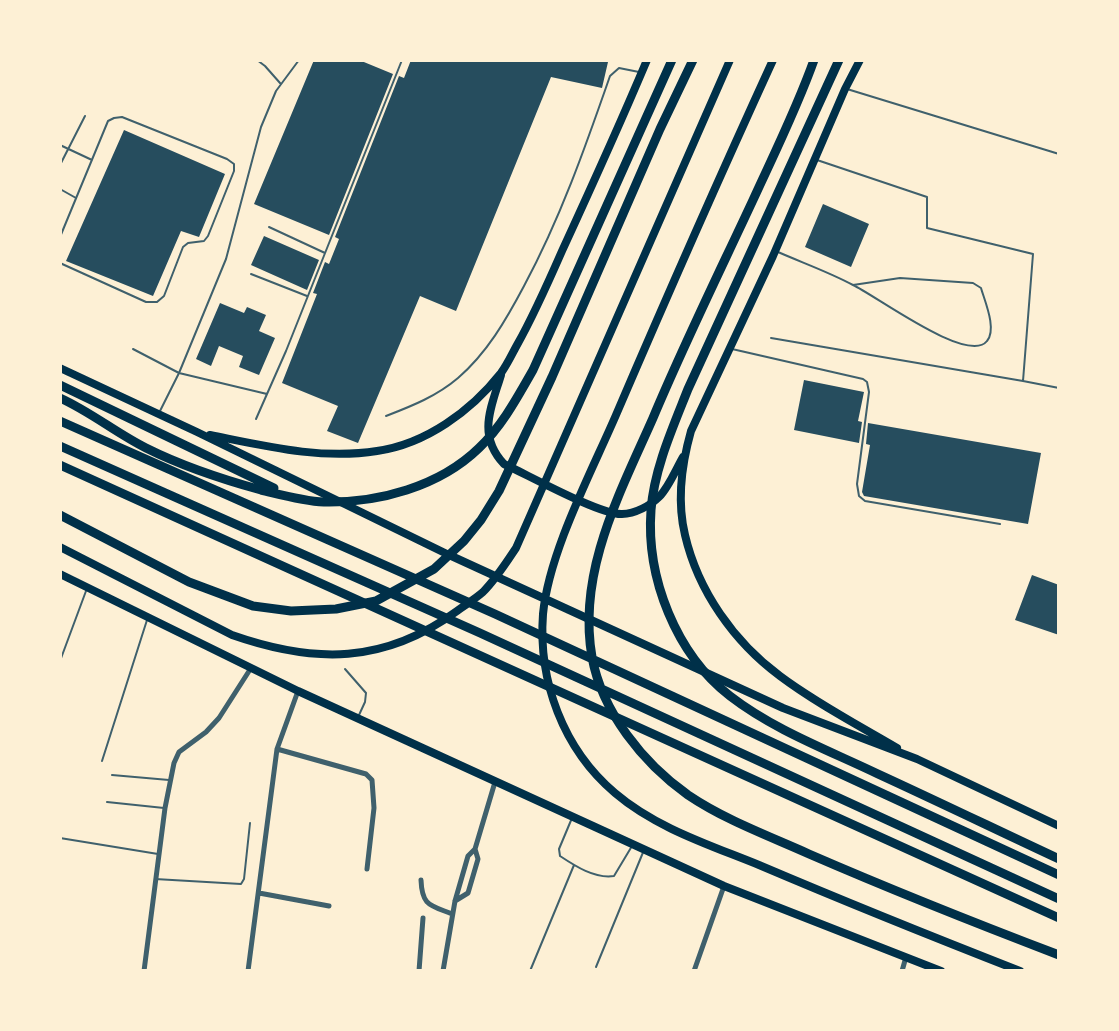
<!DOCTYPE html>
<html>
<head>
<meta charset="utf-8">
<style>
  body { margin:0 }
  #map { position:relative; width:1119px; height:1031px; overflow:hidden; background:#fdf0d5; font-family:Inter,sans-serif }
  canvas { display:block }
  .frame { position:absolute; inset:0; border:62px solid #fdf0d5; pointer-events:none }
</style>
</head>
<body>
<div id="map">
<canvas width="1119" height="1031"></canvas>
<div class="frame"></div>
</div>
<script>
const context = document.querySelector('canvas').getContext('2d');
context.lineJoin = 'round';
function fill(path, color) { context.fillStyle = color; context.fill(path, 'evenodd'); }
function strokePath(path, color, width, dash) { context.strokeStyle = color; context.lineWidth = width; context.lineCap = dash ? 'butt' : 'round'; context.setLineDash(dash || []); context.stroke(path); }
fill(new Path2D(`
  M314,60H359L393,74L329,235L254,204Z
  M411,60H598L608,62L602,88L551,77L456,311L420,296L358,443L327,431L338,406L282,383L317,294L313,293L325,262L329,264L339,239L335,237L399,76L404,78Z
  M124,130L225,174L199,237L181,231L153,296L66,261Z
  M823,204L869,224L851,267L805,247Z
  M264,236L319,260L307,290L251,265Z
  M220,303L244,313L247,307L266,315L259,331L275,338L259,375L239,367L243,356L219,346L211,366L196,359Z
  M804,380L864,392L858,421L862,422L859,443L794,430Z
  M868,423L1041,453L1028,524L864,496L862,492L870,445L866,444Z
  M1032,575L1059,585V635L1015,620Z`), '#264d5e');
strokePath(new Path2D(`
  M257,60L265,66L280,83
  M847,89L1059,154
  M60,145L92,160
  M60,165L85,116
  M60,189L76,198
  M269,227L325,253
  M60,237L108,121L114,118L122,117L227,159L234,164V171L208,236L204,241L188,243L183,247L164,296L157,302H146L60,263
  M778,252C803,263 829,272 853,285C875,295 968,365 987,341C997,329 985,302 981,288L973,283L900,278L853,285
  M251,274L307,296
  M771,338L1023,381L1033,254L927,228V197L817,160
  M133,349L179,373L267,394L286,351L402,60
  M732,349L863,379L867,382L869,392L857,484L859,496L865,501L1000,524
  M1023,381L1059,388
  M160,411L179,373L226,259L261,127L276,91L299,60
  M386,416C412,406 437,396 458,378C487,353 506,320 524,286C560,219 585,148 610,76L619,68L639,72
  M256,419L267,394
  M60,661L86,591
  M345,669L366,693L365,702L359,715
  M102,761L147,620
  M112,775L169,780
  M107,802L164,808
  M572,818L559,849L560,856C575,866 595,879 614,876L632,846
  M60,838L158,854
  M155,879L241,884L244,879L250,823
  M596,967L644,850
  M530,971L574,865`), '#3f606c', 2);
strokePath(new Path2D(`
  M277,749L366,774L372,780L374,808L367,869
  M421,880C422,906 430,905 452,914
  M259,893L329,906
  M455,901L468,893L478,859L475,849
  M144,971L165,808L174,763L179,752L206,732L219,718L251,668
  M248,971L277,749L298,691
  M419,971L423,918
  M443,971L455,901L468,856L475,849L495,782
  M694,971L724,886
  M902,971L906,957`), '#3f606c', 5);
strokePath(new Path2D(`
  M773,60C719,178 667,296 616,415C591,473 549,552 543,614C538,681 563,749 615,793C656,828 710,845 759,865C846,902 933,937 1020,971
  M860,60L845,89L773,256L691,431C682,463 677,502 685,535C698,591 734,642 780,676C816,703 858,725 897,748
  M60,368L197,432L447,554L783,708L917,759L1059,826
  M501,375C491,408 477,435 504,464C528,475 600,515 622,514C635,514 651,505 659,497C669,487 676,469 683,457
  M210,435C265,446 321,460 377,451C426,444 471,411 501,373C507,365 512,354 517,345C534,315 548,283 562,251C591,188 620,124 647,60
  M60,547L232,635C315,664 384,664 457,611C465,605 475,599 483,592C496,579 506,563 516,548L730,60
  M60,574L298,691L724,886L941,971`), '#003049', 8);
strokePath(new Path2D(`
  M60,465L1059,918`), '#003049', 9);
strokePath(new Path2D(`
  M814,60C797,108 774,154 753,200C719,273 684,344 653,418C620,493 577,572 592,657C602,712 643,763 688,795C725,820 769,836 809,854C892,890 975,923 1059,955
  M839,60L688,389C673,427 654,469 651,510C646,578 676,654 730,696C774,730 828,750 878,774C939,802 999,831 1059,859
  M60,385L274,488
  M60,398C91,412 116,433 146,448C184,467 221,479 261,490C282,495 303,501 324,502C378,503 439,487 479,448C502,426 517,398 533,370L672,60
  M60,421L495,614L1059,875
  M60,446L480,633L1059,899
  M60,515L189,582L253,606L291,611L336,609L376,601L434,569L464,541L481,520L499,491L552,377L660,129L693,60`), '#003049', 9);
</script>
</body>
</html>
